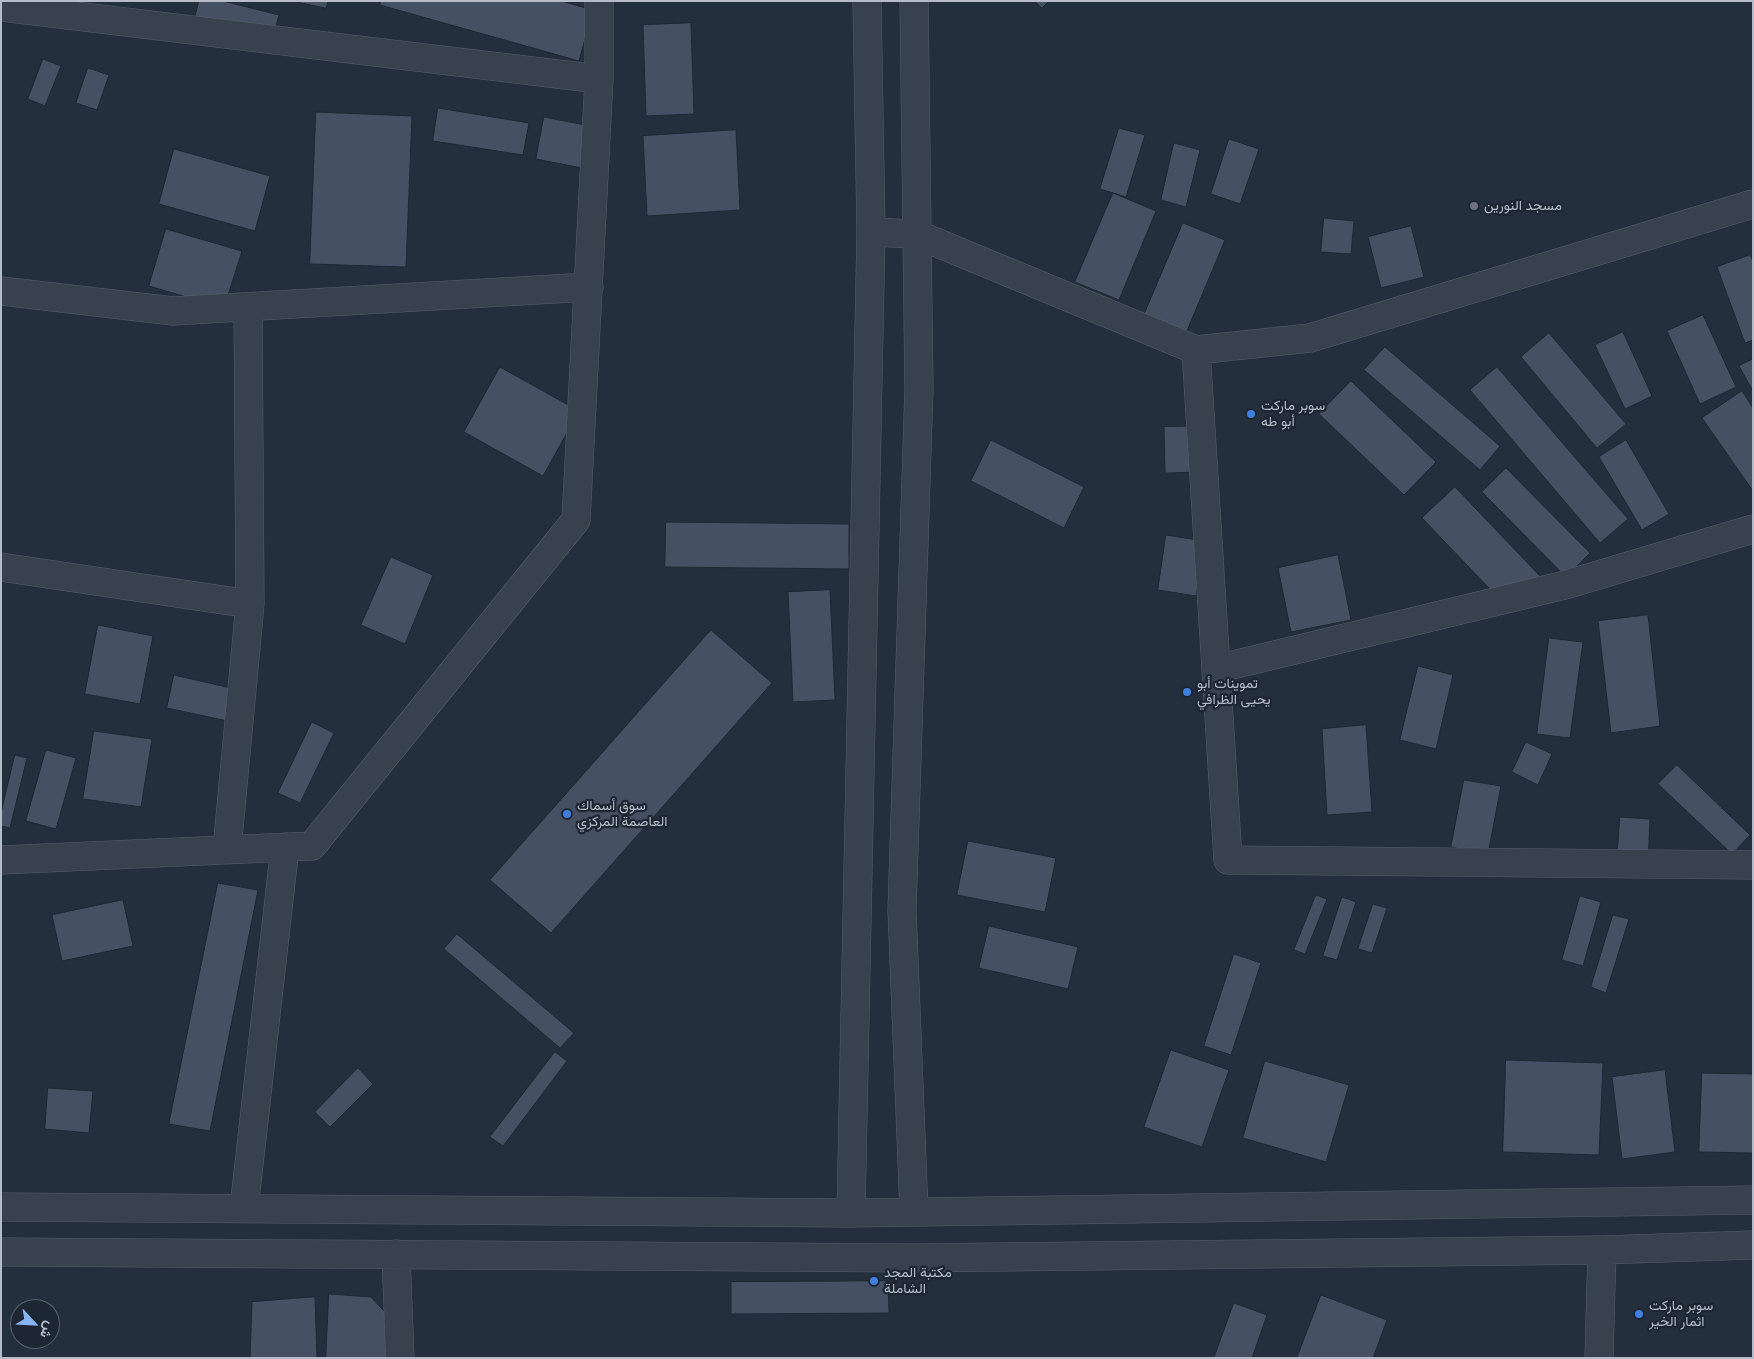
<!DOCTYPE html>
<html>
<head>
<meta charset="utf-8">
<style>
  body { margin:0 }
  #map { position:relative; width:1754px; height:1359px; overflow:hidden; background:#242f3e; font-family:"Noto Sans",Vazirmatn,sans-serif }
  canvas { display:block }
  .frame { position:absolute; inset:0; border:2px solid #b4bcc9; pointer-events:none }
  .north { position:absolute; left:10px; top:1299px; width:50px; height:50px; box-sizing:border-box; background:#1d2633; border:1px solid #59626f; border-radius:50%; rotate:115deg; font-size:14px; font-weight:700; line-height:20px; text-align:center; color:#b4bcc9 }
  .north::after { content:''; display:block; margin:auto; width:18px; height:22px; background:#8ab4f8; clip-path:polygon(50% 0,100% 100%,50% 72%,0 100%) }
</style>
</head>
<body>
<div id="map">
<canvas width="1754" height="1359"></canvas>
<div class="frame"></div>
<div class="north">ش</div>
</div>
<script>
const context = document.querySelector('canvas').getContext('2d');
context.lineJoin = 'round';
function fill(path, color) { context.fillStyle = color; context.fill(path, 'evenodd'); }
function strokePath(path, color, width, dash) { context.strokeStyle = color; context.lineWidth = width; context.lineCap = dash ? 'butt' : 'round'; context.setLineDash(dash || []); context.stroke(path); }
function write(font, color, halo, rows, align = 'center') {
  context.font = font + ' "Noto Sans",Vazirmatn,sans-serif'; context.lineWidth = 4.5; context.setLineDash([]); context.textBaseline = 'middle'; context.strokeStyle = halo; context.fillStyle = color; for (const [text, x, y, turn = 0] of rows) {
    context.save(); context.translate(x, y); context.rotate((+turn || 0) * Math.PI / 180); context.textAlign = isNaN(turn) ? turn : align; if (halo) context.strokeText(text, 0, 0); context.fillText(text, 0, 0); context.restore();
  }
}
const building = new Path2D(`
  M199,1H223L279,15L272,41L194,22Z
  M292,1H328L326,8Z
  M381,1H561L593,10L579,61L380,5Z
  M1035,1H1049L1042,8Z
  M691,23L694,114L646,116L643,25Z
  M43,59L61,66L45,106L28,99Z
  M88,68L109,75L97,110L76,103Z
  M438,108L529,123L523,155L433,141Z
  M316,112L412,116L406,267L310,264Z
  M544,117L606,129L597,171L536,159Z
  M1119,128L1145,135L1126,197L1100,189Z
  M736,130L740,210L647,216L643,136Z
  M1229,139L1259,149L1240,204L1211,194Z
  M1174,143L1200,150L1186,207L1161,200Z
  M174,149L270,176L255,231L159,204Z
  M1113,193L1156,211L1119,300L1075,282Z
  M1324,218L1354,221L1351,254L1321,252Z
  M1183,223L1225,240L1186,333L1144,315Z
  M1411,226L1424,277L1381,288L1368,237Z
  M166,229L242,251L224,308L149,286Z
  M1750,255L1753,261V340L1745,343L1717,267Z
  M1703,315L1736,387L1700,404L1667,331Z
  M1623,332L1652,396L1625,409L1595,345Z
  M1549,333L1626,424L1597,448L1521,357Z
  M1385,347L1500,446L1480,470L1364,370Z
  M1753,359V391L1739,366Z
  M500,367L579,411L543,476L464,432Z
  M1497,367L1628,519L1600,543L1470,390Z
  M1351,381L1436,462L1404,495L1319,414Z
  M1742,391L1753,408V491L1702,418Z
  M1200,426L1201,472L1165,473L1164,427Z
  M991,440L1084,487L1064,528L971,481Z
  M1626,440L1669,514L1642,530L1599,457Z
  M1506,468L1590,553L1566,577L1482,492Z
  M1455,487L1540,576L1508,608L1422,518Z
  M666,522L849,524V569L665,567Z
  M1166,535L1204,541L1196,596L1158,590Z
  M1338,555L1351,620L1291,632L1278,568Z
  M391,557L433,575L405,644L361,625Z
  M830,590L835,700L793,702L788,592Z
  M1648,615L1660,726L1611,733L1598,621Z
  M98,625L153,636L140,704L85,694Z
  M711,630L772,683L551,933L490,880Z
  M1549,638L1583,642L1570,738L1537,734Z
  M1418,666L1453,675L1436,749L1400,740Z
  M174,675L244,691L237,723L167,708Z
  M312,722L334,733L300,803L278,793Z
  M1366,725L1372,812L1327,815L1322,729Z
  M94,731L152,739L141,807L83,799Z
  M1526,742L1552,754L1538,785L1512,772Z
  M46,750L76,758L56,829L26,821Z
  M15,755L27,758L10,828L1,826V813Z
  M1677,765L1750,835L1732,854L1658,784Z
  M1464,780L1501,786L1488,854L1451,847Z
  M1620,817L1650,819L1648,862L1617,860Z
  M968,841L1056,858L1045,912L957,895Z
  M218,883L258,890L210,1131L169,1124Z
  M1316,895L1327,899L1305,954L1294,950Z
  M1580,896L1601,902L1583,966L1562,960Z
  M1342,897L1356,902L1337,960L1323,956Z
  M123,900L133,946L62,961L52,915Z
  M1373,904L1387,908L1372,953L1358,949Z
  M1613,915L1629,919L1606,993L1591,987Z
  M989,926L1078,947L1068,989L979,968Z
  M457,934L574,1033L560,1048L444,949Z
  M1234,954L1261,963L1231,1055L1204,1046Z
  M1171,1050L1229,1070L1202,1147L1144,1127Z
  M555,1052L567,1061L503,1146L490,1137Z
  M1506,1060L1603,1063L1599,1155L1503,1152Z
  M1265,1061L1349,1085L1326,1162L1243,1138Z
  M358,1068L373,1084L330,1127L315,1112Z
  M1665,1070L1675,1152L1622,1159L1612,1077Z
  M1702,1073L1753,1074V1153L1699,1152Z
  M48,1088L93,1091L89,1133L45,1129Z
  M888,1281L889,1313L731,1314V1282Z
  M329,1294L371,1297L394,1322L396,1358H326Z
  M1321,1295L1387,1320L1373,1358H1297Z
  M315,1297L317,1358H250L252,1302Z
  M1234,1303L1267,1315L1252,1358H1214Z`);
fill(building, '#455162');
strokePath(building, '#1f2835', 1);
const minor = new Path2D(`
  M1,7L599,79V1
  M871,232L916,234L1196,350L1310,338L1753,204
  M1,291L173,311L589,287
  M1196,350L1228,860L1753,865
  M1,567L250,604L248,307
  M1216,669L1565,585L1753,529
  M227,849L250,604
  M1,860L312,846L576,520L599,79
  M1,1207L851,1213L1753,1200
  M244,1208L285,847
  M914,1212L902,910L919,388L914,1
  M851,1213L871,232L867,1
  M1,1252L916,1258L1602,1250L1753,1245
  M396,1254L400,1358
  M1599,1358L1602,1250`);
strokePath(minor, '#565f6c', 29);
strokePath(minor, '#38414e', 28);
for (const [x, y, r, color] of [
  [1474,206,5,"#6b7280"],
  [1251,414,5,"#3f7fe0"],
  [1187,692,5,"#3f7fe0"],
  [567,814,5,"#3f7fe0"],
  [874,1281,5,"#3f7fe0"],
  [1639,1314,5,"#3f7fe0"]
]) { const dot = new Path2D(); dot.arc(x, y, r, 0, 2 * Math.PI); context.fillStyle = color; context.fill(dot); strokePath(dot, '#1d2633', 2); }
write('14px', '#b4bcc9', '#1d2633', [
  ["مسجد النورين",1484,206],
  ["سوبر ماركت",1261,406],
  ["أبو طه",1261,422],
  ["تموينات أبو",1197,684],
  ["يحيى الظرافي",1197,700],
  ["سوق أسماك",577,806],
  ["العاصمة المركزي",577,822],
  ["مكتبة المجد",884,1273],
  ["الشاملة",884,1289],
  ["سوبر ماركت",1649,1306],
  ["اثمار الخير",1649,1322]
], 'left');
</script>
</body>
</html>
